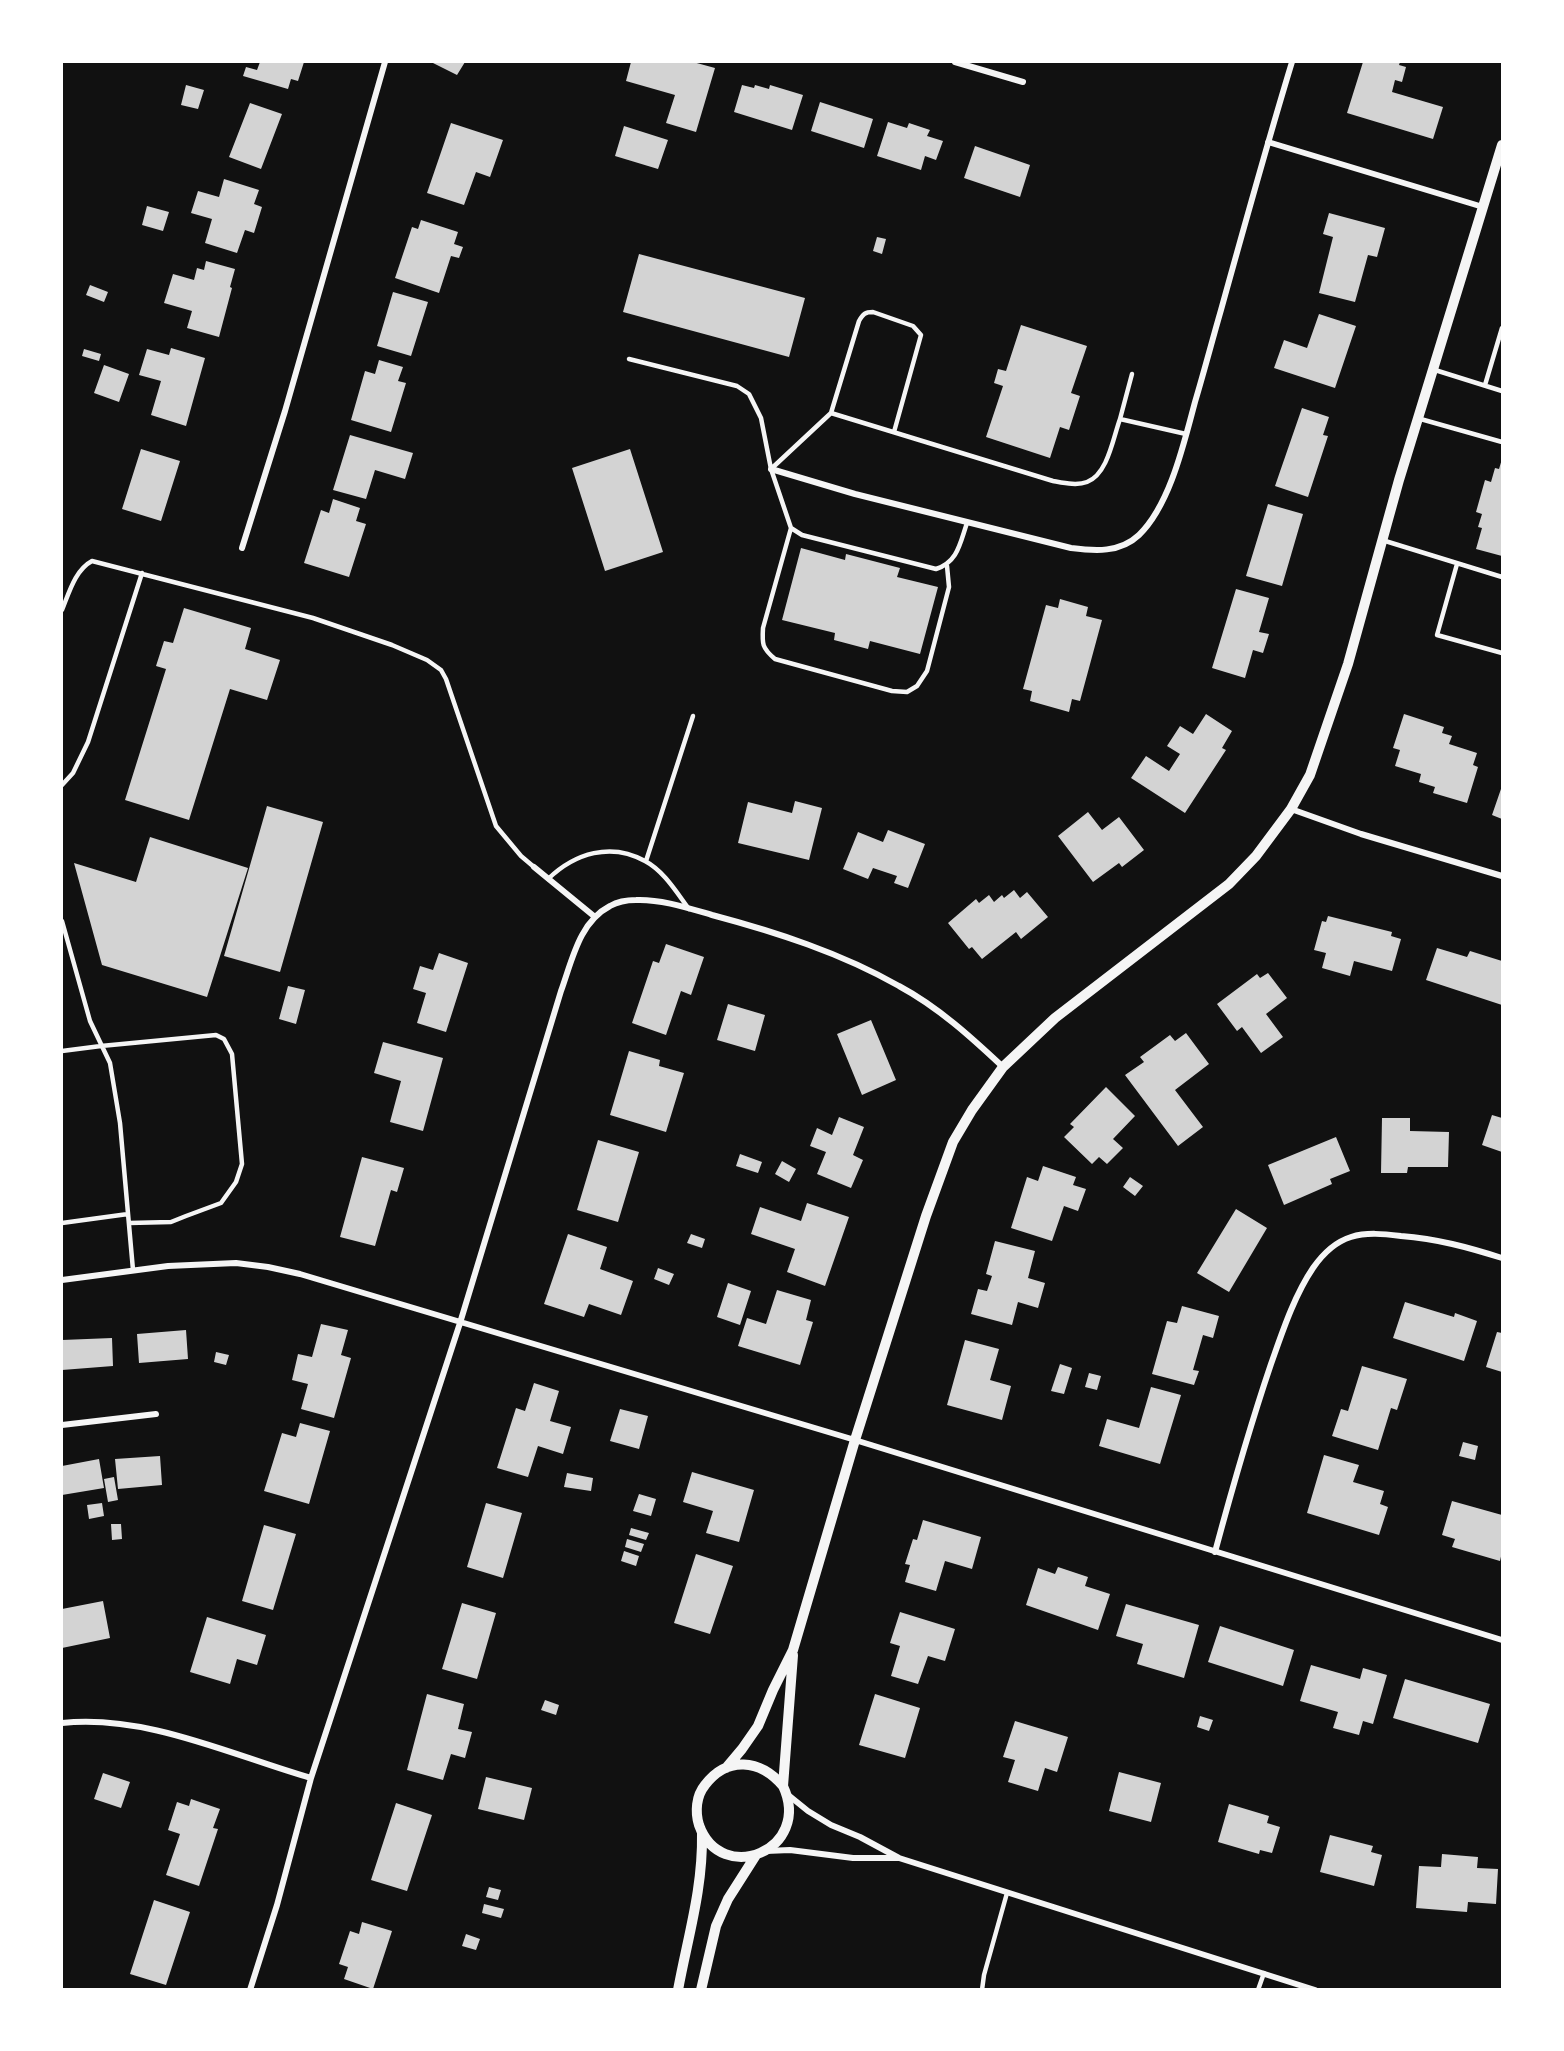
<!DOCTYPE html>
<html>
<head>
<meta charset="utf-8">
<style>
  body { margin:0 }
  #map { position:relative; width:1564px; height:2051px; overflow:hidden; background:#111; font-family:Manrope,sans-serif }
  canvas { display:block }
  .frame { position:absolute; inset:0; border:63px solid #fff; pointer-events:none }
</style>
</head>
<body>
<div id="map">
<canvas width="1564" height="2051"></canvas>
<div class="frame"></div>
</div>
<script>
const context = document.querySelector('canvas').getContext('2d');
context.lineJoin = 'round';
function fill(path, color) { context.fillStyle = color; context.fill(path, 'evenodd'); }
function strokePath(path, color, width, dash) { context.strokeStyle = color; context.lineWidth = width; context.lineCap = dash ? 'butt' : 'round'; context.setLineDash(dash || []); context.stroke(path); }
fill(new Path2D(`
  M260,62H304L298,81L291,79L288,89L243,76L246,67L257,70Z
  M431,62H465L457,75Z
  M631,62H693L715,68L696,132L666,123L675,95L626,81Z
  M1363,62H1400L1399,65L1406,67L1402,82L1395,80L1392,92L1443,107L1433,139L1347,113Z
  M186,85L204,90L198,109L181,105Z
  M742,85L754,88L755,85L769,89L770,85L803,95L792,130L734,112Z
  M820,102L873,119L864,148L811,131Z
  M250,103L282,114L261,169L229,157Z
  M888,122L907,128L909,123L930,130L927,136L943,141L936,160L925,156L921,170L877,156Z
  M451,123L503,140L490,177L476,172L464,205L427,193Z
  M624,126L668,140L658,169L615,156Z
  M975,146L1030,165L1020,197L964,178Z
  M224,179L259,190L254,204L262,207L254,233L245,230L237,253L205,243L212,219L191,213L198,191L219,197Z
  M147,206L169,212L163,231L142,225Z
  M1329,213L1385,228L1377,257L1368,255L1355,302L1319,293L1333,237L1323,234Z
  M421,220L458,232L454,244L463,247L459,258L451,256L439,293L395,278L412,227L418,229Z
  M877,237L886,239L882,254L873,251Z
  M639,254L805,298L789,357L623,312Z
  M206,261L235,269L230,287L232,288L219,337L187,328L192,311L164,303L173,274L194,280L197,268L204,270Z
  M90,285L108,292L104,302L86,295Z
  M393,292L428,302L411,356L377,346Z
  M1319,314L1356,326L1335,388L1274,368L1284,340L1307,348Z
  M1021,325L1087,346L1071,393L1080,396L1069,430L1060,427L1050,458L986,437L1003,386L994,383L998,369L1006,371Z
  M171,348L205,358L186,426L151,415L161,381L139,375L147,349L169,355Z
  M84,349L101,354L99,361L82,356Z
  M379,360L403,367L398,381L406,383L391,432L351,420L365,371L375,374Z
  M104,365L129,374L119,402L94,393Z
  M1302,408L1329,417L1323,435L1328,436L1308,497L1275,486Z
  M350,435L413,453L405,479L375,470L366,499L333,490Z
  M141,449L180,461L161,521L122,509Z
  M630,449L663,552L605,571L572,468Z
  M1502,459V556L1476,549L1482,528L1478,527L1482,514L1476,512L1485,480L1491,482L1495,468L1499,469Z
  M333,499L360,508L356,521L366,524L349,577L304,563L321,510L329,513Z
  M1268,504L1303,514L1282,586L1246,576Z
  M801,548L845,560L846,554L900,568L897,577L938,587L920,654L870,641L868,649L834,640L835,633L782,620Z
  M1236,589L1269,598L1259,632L1269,634L1263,653L1253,650L1245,678L1212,668Z
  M1060,599L1088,607L1086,616L1102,620L1080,701L1072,699L1069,712L1030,701L1032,691L1023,689L1046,605L1058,608Z
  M184,608L251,628L245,649L280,660L267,700L230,689L189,820L125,800L166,669L156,666L164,641L173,643Z
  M1206,714L1232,731L1222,748L1226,750L1185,813L1131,778L1146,756L1169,771L1180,754L1167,746L1180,726L1193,734Z
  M1404,714L1444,727L1442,733L1452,736L1449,744L1477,753L1473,765L1478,767L1467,803L1433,793L1435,787L1419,782L1421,774L1395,766L1400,750L1393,748Z
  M1502,786V819L1492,815Z
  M795,801L822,808L809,860L738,843L748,802L792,813Z
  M267,806L323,822L280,972L224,956Z
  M1088,812L1102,830L1119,817L1144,850L1122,867L1119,863L1093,882L1058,836Z
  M888,830L925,844L908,888L894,883L897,876L873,868L868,879L843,869L858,832L883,842Z
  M150,837L248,868L207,997L102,965L74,863L136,882Z
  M1014,890L1020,898L1027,892L1048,917L1021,939L1016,932L982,959L972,947L969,949L948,923L976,899L979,903L989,895L994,902L1002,895L1004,898Z
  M1328,916L1392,932L1391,936L1401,939L1392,971L1354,961L1350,976L1322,968L1326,953L1314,950L1322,921L1326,922Z
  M666,944L704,957L691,995L681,991L666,1035L632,1023L653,961L659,963Z
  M1437,948L1467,957L1470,951L1502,961V1005L1426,980Z
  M439,953L468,963L446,1032L417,1023L426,993L413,989L420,966L433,970Z
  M1268,973L1287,998L1266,1014L1283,1037L1261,1053L1242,1027L1237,1031L1217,1004L1257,974L1260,978Z
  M288,986L305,990L296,1024L279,1019Z
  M728,1004L765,1015L755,1051L717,1040Z
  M871,1020L896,1080L862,1095L837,1034Z
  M1186,1033L1209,1064L1175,1090L1203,1127L1178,1146L1125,1075L1144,1062L1140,1057L1170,1035L1175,1041Z
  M383,1042L443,1058L423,1131L390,1122L401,1081L374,1073Z
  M629,1051L660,1060L659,1066L684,1073L666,1132L610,1115Z
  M1106,1087L1135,1116L1113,1139L1123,1148L1107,1164L1099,1157L1092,1164L1064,1137L1074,1127L1070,1124Z
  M1492,1115L1502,1118V1152L1482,1145Z
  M839,1117L864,1127L853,1155L863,1160L851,1188L817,1174L826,1152L810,1146L817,1128L832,1135Z
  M1382,1118H1410V1131L1449,1132L1448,1167H1408L1407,1173H1381Z
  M1336,1137L1350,1171L1330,1179L1332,1184L1284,1205L1268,1165Z
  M598,1140L639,1152L618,1222L577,1210Z
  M740,1154L762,1162L758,1173L736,1166Z
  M362,1157L404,1168L397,1192L391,1190L375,1246L340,1237Z
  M782,1161L796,1169L789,1182L775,1174Z
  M1043,1166L1076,1177L1073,1185L1086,1189L1078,1211L1064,1206L1052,1241L1011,1228L1027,1177L1038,1181Z
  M1130,1177L1143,1186L1135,1196L1123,1187Z
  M807,1203L849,1217L825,1286L787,1272L795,1249L751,1234L760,1207L801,1221Z
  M1236,1209L1267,1228L1229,1292L1197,1273Z
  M568,1234L607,1247L600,1269L633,1281L621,1315L589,1304L584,1317L544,1304Z
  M691,1234L705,1239L702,1248L687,1243Z
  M995,1241L1035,1251L1028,1278L1045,1283L1038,1308L1018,1302L1012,1325L971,1314L978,1289L987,1291L992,1276L986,1274Z
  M658,1268L674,1274L669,1285L654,1279Z
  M728,1283L751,1291L740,1325L717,1317Z
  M777,1290L811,1300L806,1320L813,1322L800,1365L738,1346L747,1318L766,1324Z
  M1405,1302L1454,1317L1455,1313L1477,1321L1464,1361L1393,1338Z
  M1182,1306L1219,1316L1213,1338L1203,1335L1193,1370L1199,1371L1194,1385L1152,1374L1167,1321L1177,1323Z
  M321,1324L348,1330L341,1355L351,1358L334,1418L301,1409L308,1384L292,1380L298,1354L312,1357Z
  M186,1330L188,1359L139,1363L137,1334Z
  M1497,1332L1502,1333V1372L1486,1367Z
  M112,1338L113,1366L62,1370V1340Z
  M965,1340L999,1349L990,1380L1011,1386L1002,1420L947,1405Z
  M216,1352L229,1355L226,1365L214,1362Z
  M1060,1364L1072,1368L1064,1394L1051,1391Z
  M1362,1366L1407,1379L1397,1410L1391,1408L1378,1450L1332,1436L1341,1409L1348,1411Z
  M1089,1373L1101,1376L1097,1390L1085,1387Z
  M534,1383L559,1391L550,1421L571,1427L563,1454L538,1446L528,1477L497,1468L516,1408L525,1411Z
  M1151,1387L1181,1395L1160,1464L1099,1446L1107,1419L1139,1428Z
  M620,1409L648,1416L639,1449L610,1441Z
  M300,1423L330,1431L309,1504L264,1491L282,1433L296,1437Z
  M1463,1442L1478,1446L1475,1460L1459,1456Z
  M1324,1455L1359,1465L1353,1482L1384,1491L1380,1504L1388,1507L1379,1535L1307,1513Z
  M160,1456L162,1485L118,1489L115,1459Z
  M99,1459L104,1488L62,1495V1466Z
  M692,1472L754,1490L739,1542L706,1533L713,1511L683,1502Z
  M567,1473L593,1478L591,1491L564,1487Z
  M114,1477L118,1500L108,1502L104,1479Z
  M639,1494L656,1499L651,1516L633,1511Z
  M1452,1501L1502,1515V1552L1500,1561L1452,1547L1455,1539L1442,1535Z
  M102,1503L104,1516L89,1519L87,1505Z
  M486,1503L522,1513L503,1578L467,1567Z
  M923,1520L981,1537L972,1569L945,1561L936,1591L905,1582L910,1565L905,1564L913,1539L917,1540Z
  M111,1524H121L122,1539L112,1540Z
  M264,1525L296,1534L273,1610L242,1601Z
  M631,1528L649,1533L646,1540L629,1535Z
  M627,1539L644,1544L641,1552L625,1547Z
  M624,1551L639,1556L636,1566L621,1561Z
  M696,1554L733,1566L710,1634L674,1623Z
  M1058,1567L1088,1577L1085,1586L1110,1594L1098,1630L1026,1605L1038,1568L1055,1574Z
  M103,1601L110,1638L62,1648V1609Z
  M462,1603L496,1613L477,1679L442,1669Z
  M1126,1604L1199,1625L1184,1678L1137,1664L1143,1644L1116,1636Z
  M900,1612L955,1629L945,1661L928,1656L918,1684L891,1676L900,1646L890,1643Z
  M207,1617L266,1635L257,1665L237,1659L230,1684L190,1672Z
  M1220,1626L1294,1650L1283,1686L1208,1662Z
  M1311,1665L1360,1679L1363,1668L1387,1675L1373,1724L1363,1721L1359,1735L1333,1728L1338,1712L1300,1701Z
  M1405,1679L1490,1704L1478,1743L1393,1718Z
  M427,1694L464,1704L458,1729L472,1732L465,1758L451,1754L443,1780L407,1770Z
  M875,1694L920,1708L905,1758L859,1745Z
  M545,1700L559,1705L556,1715L541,1710Z
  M1200,1716L1213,1720L1209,1731L1197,1727Z
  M1015,1721L1068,1737L1057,1772L1045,1768L1038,1791L1008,1782L1015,1760L1003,1757Z
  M1119,1772L1161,1783L1151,1822L1109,1811Z
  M103,1773L130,1782L121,1808L94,1799Z
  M486,1777L532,1788L524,1820L478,1809Z
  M191,1799L220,1809L213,1828L218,1829L199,1886L166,1875L180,1834L168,1830L177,1802L189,1806Z
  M396,1803L432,1815L407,1891L371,1880Z
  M1229,1804L1269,1816L1267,1823L1280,1827L1272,1853L1260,1850L1259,1854L1218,1842Z
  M1330,1835L1373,1846L1371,1852L1382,1855L1374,1886L1320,1872Z
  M1442,1854L1478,1857L1477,1868L1498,1869L1496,1904L1468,1902L1467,1912L1416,1908L1419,1866L1441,1867Z
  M489,1887L501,1890L498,1900L486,1897Z
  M154,1900L190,1912L166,1985L130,1974Z
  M484,1904L504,1909L501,1918L482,1913Z
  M362,1922L392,1931L373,1989L344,1979L348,1967L339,1964L350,1931L359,1934Z
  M466,1934L480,1939L476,1950L462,1946Z`), '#d3d3d3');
strokePath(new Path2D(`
  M629,359L737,386L749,394L761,418L771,469L791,528L802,535L936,569C958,562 960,543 967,523
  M1435,370L1502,391
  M1132,374L1120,419L1186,434
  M1485,385L1502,328
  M831,413L859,321C863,314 865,312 873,312L913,326L921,335L894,432
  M1417,418L1502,442
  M771,469L831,413L1053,481C1064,483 1077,486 1087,482C1108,474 1113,438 1120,419
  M791,528L763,628C762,644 762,648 775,659L892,691L907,692L917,686L927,671L949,587L947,566
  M1382,540L1502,577
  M1457,564L1437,635L1502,653
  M62,610C69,593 75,570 92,561L313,618L392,645L427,660L441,670L446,679L496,826L521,856L534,867
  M62,785L73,773L88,742L142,573
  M646,861L693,716
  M548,879C575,853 611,842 645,861C664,871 677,893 689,909
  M62,921L90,1021L110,1063L120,1123L133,1270
  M62,1051L101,1046L216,1035L224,1039L232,1054L242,1164L236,1182L221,1203L186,1216L171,1222L129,1223
  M62,1223L128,1214
  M982,1990L984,1975L1007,1893
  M1258,1990L1264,1973`), '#f5f5f5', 4.5);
strokePath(new Path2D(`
  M955,62L1023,82
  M1268,142L1483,207
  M771,469L855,494L1071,548C1095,551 1120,553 1139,535C1170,505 1184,443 1195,402C1204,372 1212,341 1221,310C1244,227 1267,144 1292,62
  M242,548L285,411L385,62
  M1291,809L1361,834L1502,876
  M534,867L595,917
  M62,1280L168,1266L236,1263L268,1267L300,1274L855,1440L1502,1640
  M62,1425L156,1414
  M1215,1552C1232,1489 1250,1426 1271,1364C1282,1333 1294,1296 1313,1268C1322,1255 1335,1242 1351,1237C1367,1232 1384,1234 1401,1236C1438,1239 1467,1247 1502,1258
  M62,1723C146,1714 231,1755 311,1778
  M787,1794L808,1811L831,1825L860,1837L899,1858L1315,1990
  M766,1851L790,1850L853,1858H898
  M250,1990L277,1905L311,1778L460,1323L561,991C572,961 579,922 610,906C617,902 628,900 636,900C661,899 688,908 712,915C776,932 841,953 899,986C938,1007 971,1037 1003,1067`), '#f5f5f5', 6);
strokePath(new Path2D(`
  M726,1768L742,1749L758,1726L773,1690L793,1650L855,1440L926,1216L953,1142L972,1110L1003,1067L1055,1018L1229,884L1256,856L1291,809L1310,775L1348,664L1399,480L1502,145
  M783,1786C760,1759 727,1756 705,1785C696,1796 695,1812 699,1825C721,1887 813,1850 783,1786L793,1655
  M678,1990C688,1936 703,1889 702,1833
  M701,1990L716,1926L728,1899L756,1855`), '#f5f5f5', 10);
</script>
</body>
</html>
